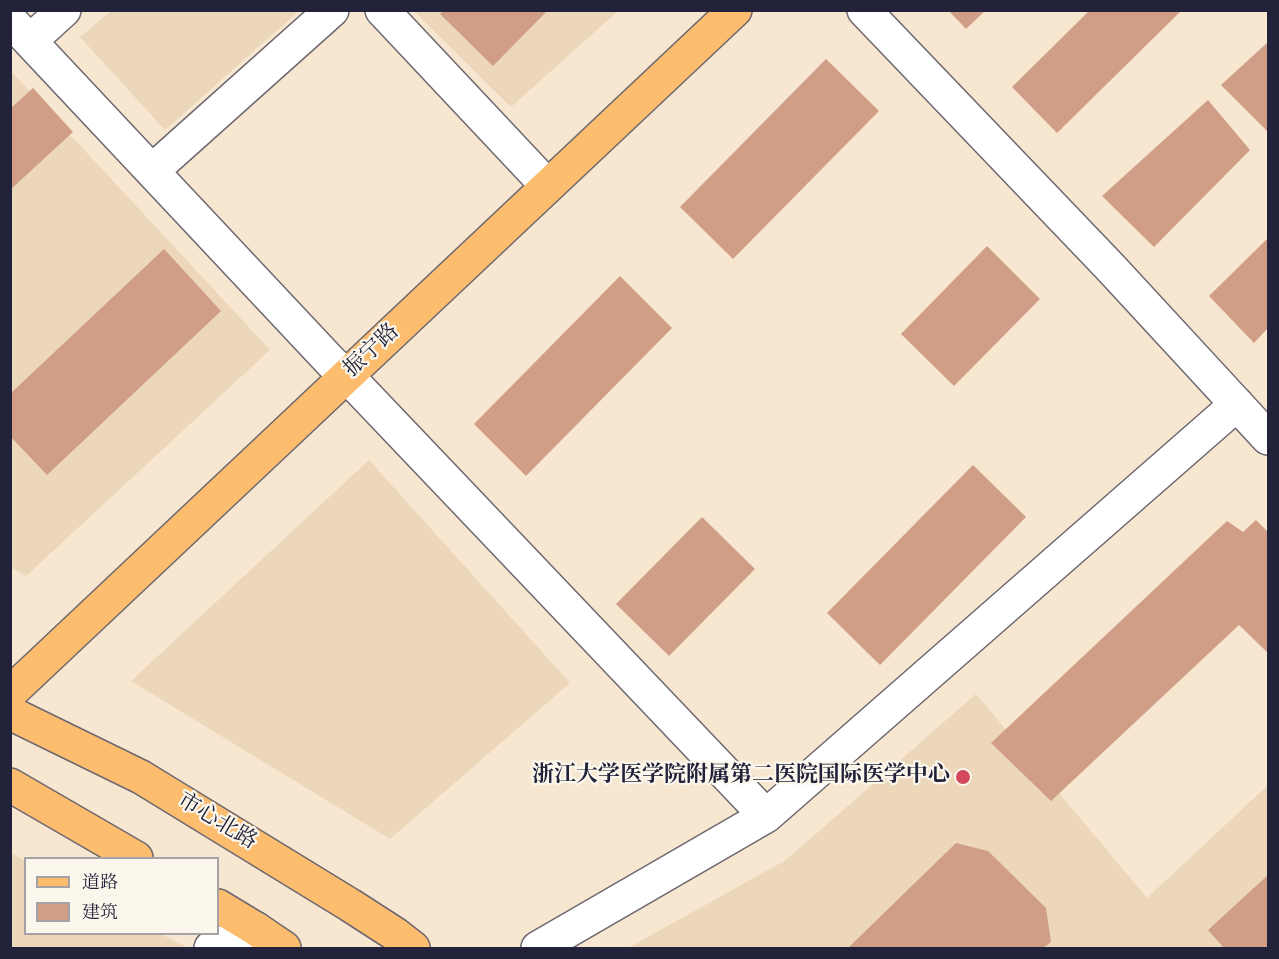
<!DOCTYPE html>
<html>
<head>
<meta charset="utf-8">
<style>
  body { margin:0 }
  #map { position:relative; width:1279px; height:959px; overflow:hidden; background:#f7e6d0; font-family:"Sorts Mill Goudy","Noto Serif SC",serif }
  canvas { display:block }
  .frame { position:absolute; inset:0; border:12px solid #22223b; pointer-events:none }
  .legend { position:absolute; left:24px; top:857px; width:195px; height:78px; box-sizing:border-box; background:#fbf7ec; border:2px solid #a4a2a5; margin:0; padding:8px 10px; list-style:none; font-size:18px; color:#22223b }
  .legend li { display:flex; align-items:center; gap:12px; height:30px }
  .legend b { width:30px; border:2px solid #a4a2a5 }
</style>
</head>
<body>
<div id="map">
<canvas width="1279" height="959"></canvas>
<div class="frame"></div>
<ul class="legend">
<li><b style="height:8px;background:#fcbd6f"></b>道路</li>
<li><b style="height:16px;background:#d09e86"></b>建筑</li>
</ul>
</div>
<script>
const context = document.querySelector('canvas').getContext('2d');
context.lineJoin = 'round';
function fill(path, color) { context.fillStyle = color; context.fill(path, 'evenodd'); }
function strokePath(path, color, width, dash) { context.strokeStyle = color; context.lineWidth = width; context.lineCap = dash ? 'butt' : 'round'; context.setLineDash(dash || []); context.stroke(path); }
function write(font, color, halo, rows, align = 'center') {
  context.font = font + ' "Sorts Mill Goudy","Noto Serif SC",serif'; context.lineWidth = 4.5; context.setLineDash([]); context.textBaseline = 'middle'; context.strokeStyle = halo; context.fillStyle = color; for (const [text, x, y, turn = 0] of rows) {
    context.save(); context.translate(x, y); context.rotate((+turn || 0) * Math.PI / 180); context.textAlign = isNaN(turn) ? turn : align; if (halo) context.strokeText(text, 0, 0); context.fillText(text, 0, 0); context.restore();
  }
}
fill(new Path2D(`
  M111,11V10L299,11L165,130L80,37Z
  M414,11H618L511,107Z
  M10,70L270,350L26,576L10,567Z
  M369,460L570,683L390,839L131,681Z
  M976,694L1147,898L1268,785V948H628L786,860Z
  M11,853L25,861L26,934H161L189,948H11Z`), '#ecd7ba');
fill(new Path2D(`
  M444,10H548L493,66L440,14Z
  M948,10H986L966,29Z
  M1090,10H1182L1057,133L1012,87Z
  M1268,42V132L1221,85Z
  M826,59L879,111L733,259L680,207Z
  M33,88L73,132L10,190V109Z
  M1208,100L1250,150L1154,247L1102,196Z
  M1268,238V328L1254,343L1209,296Z
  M987,246L1040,299L954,386L901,334Z
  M164,249L221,311L47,475L10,436V394Z
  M620,276L672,328L526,476L474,424Z
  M973,465L1026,517L880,665L827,613Z
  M702,517L755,569L669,656L616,604Z
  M1256,520L1268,532V653L1239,625L1051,801L991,743L1227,521L1243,532Z
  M956,843L988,851L1046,908L1051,942L1043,948H848Z
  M1268,875V948H1224L1208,930Z`), '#d09e86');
const minor = new Path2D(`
  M382,10L539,177
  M864,10L1111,268L1268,438
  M10,20L332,363L347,376L766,816
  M30,41L64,10
  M152,171L332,10
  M211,948L256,929
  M538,948L766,816L1237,404`);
const major = new Path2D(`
  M10,693L735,10
  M10,713L141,777L350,905L395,934L413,948
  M10,785L136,858
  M218,906L256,929L284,948`);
strokePath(minor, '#6d676f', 36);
strokePath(major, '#6d676f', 36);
strokePath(minor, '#fff', 33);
strokePath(major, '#fcbd6f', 33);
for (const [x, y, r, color] of [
  [963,777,8,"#d1495b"]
]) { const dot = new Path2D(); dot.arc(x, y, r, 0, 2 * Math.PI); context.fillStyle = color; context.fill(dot); strokePath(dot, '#fbf7ec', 2); }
write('22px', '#22223b', '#fbf7ec', [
  ["振宁路",373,352,-43],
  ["市心北路",216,823,31]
]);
write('bold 22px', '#22223b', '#fbf7ec', [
  ["浙江大学医学院附属第二医院国际医学中心",950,777]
], 'right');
</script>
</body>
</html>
